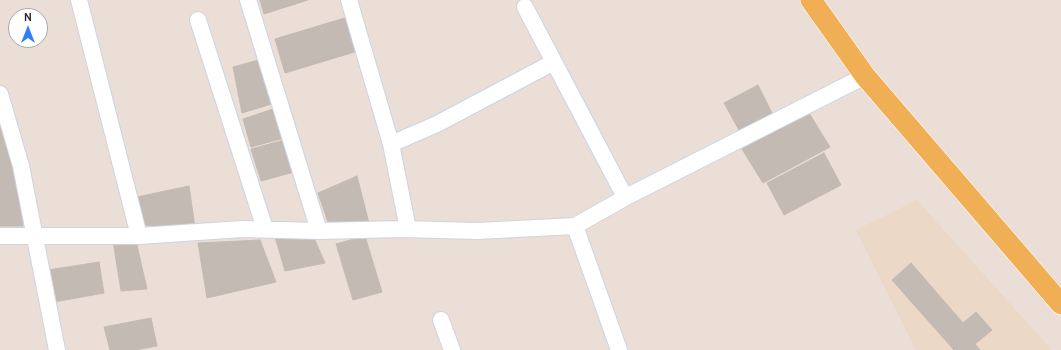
<!DOCTYPE html>
<style>
body{margin:0}
#map{position:relative;width:1061px;height:350px;overflow:hidden;background:#eaded7;font-family:Cabin,sans-serif}
canvas{display:block}
.north{position:absolute;left:8px;top:8px;width:40px;height:40px;box-sizing:border-box;background:#fff;border:1px solid #a9a9a9;border-radius:50%;rotate:0deg;font-size:11px;font-weight:700;line-height:16px;text-align:center;color:#272727}
.north::after{content:'';display:block;margin:auto;width:14px;height:18px;background:#337efb;clip-path:polygon(50% 0,100% 100%,50% 72%,0 100%)}
</style>
<div id="map">
<canvas width="1061" height="350"></canvas>
<div class="north">N</div>
</div>
<script>
const ctx = document.querySelector('canvas').getContext('2d');
ctx.lineJoin = 'round';
function fill(path, color) { ctx.fillStyle = color; ctx.fill(path, 'evenodd'); }
const poly = rows => new Path2D(rows.map(r => 'M' + r).join(''));
function stroke(path, color, width, dash) { ctx.strokeStyle = color; ctx.lineWidth = width; ctx.lineCap = dash ? 'butt' : 'round'; ctx.setLineDash(dash || []); ctx.stroke(path); }
const education = poly([
 [917,200,1052,350,916,350,856,230]
]);
const building = poly([
 [260,0,308,0,264,14,260,0],
 [348,17,358,51,285,73,275,39,348,17],
 [262,59,275,103,242,113,233,67,262,59],
 [758,85,773,115,740,132,724,103,758,85],
 [276,108,284,138,251,147,243,119,276,108],
 [809,113,830,147,763,183,742,149,809,113],
 [0,127,13,163,0,168,0,127],
 [284,140,294,172,261,181,251,149,284,140],
 [824,153,841,185,784,215,767,183,824,153],
 [13,163,19,182,23,226,0,226,0,168,13,163],
 [357,176,369,223,328,222,318,193,357,176],
 [189,186,195,227,142,225,137,197,189,186],
 [365,236,382,292,353,300,336,244,365,236],
 [275,237,314,238,325,263,285,271,275,237],
 [260,240,276,282,207,298,198,243,260,240],
 [113,241,136,241,147,289,121,291,113,241],
 [99,262,104,293,54,302,48,270,99,262],
 [911,263,963,323,976,312,992,330,975,344,980,350,954,350,892,280,911,263],
 [151,318,157,346,135,350,110,350,104,327,151,318]
]);
const minor = poly([
 [79,0,139,236],
 [248,0,319,231],
 [349,0,391,144,437,124,554,62],
 [525,7,625,197],
 [198,20,265,229],
 [0,94,21,166,57,350],
 [391,144,408,229],
 [575,226,619,350],
 [0,236,139,236,242,229,319,231,401,229,477,231,575,226,628,196,865,76],
 [441,320,452,350]
]);
const major = poly([
 [811,0,865,76,1061,304]
]);
fill(education, '#ecd8c6');
fill(building, '#c2bab3');
stroke(building, '#c5bab1', 1);
stroke(minor, '#cdd4e0', 18);
stroke(major, '#fff', 22);
stroke(minor, '#fff', 16);
stroke(major, '#f1af55', 21);
</script>
